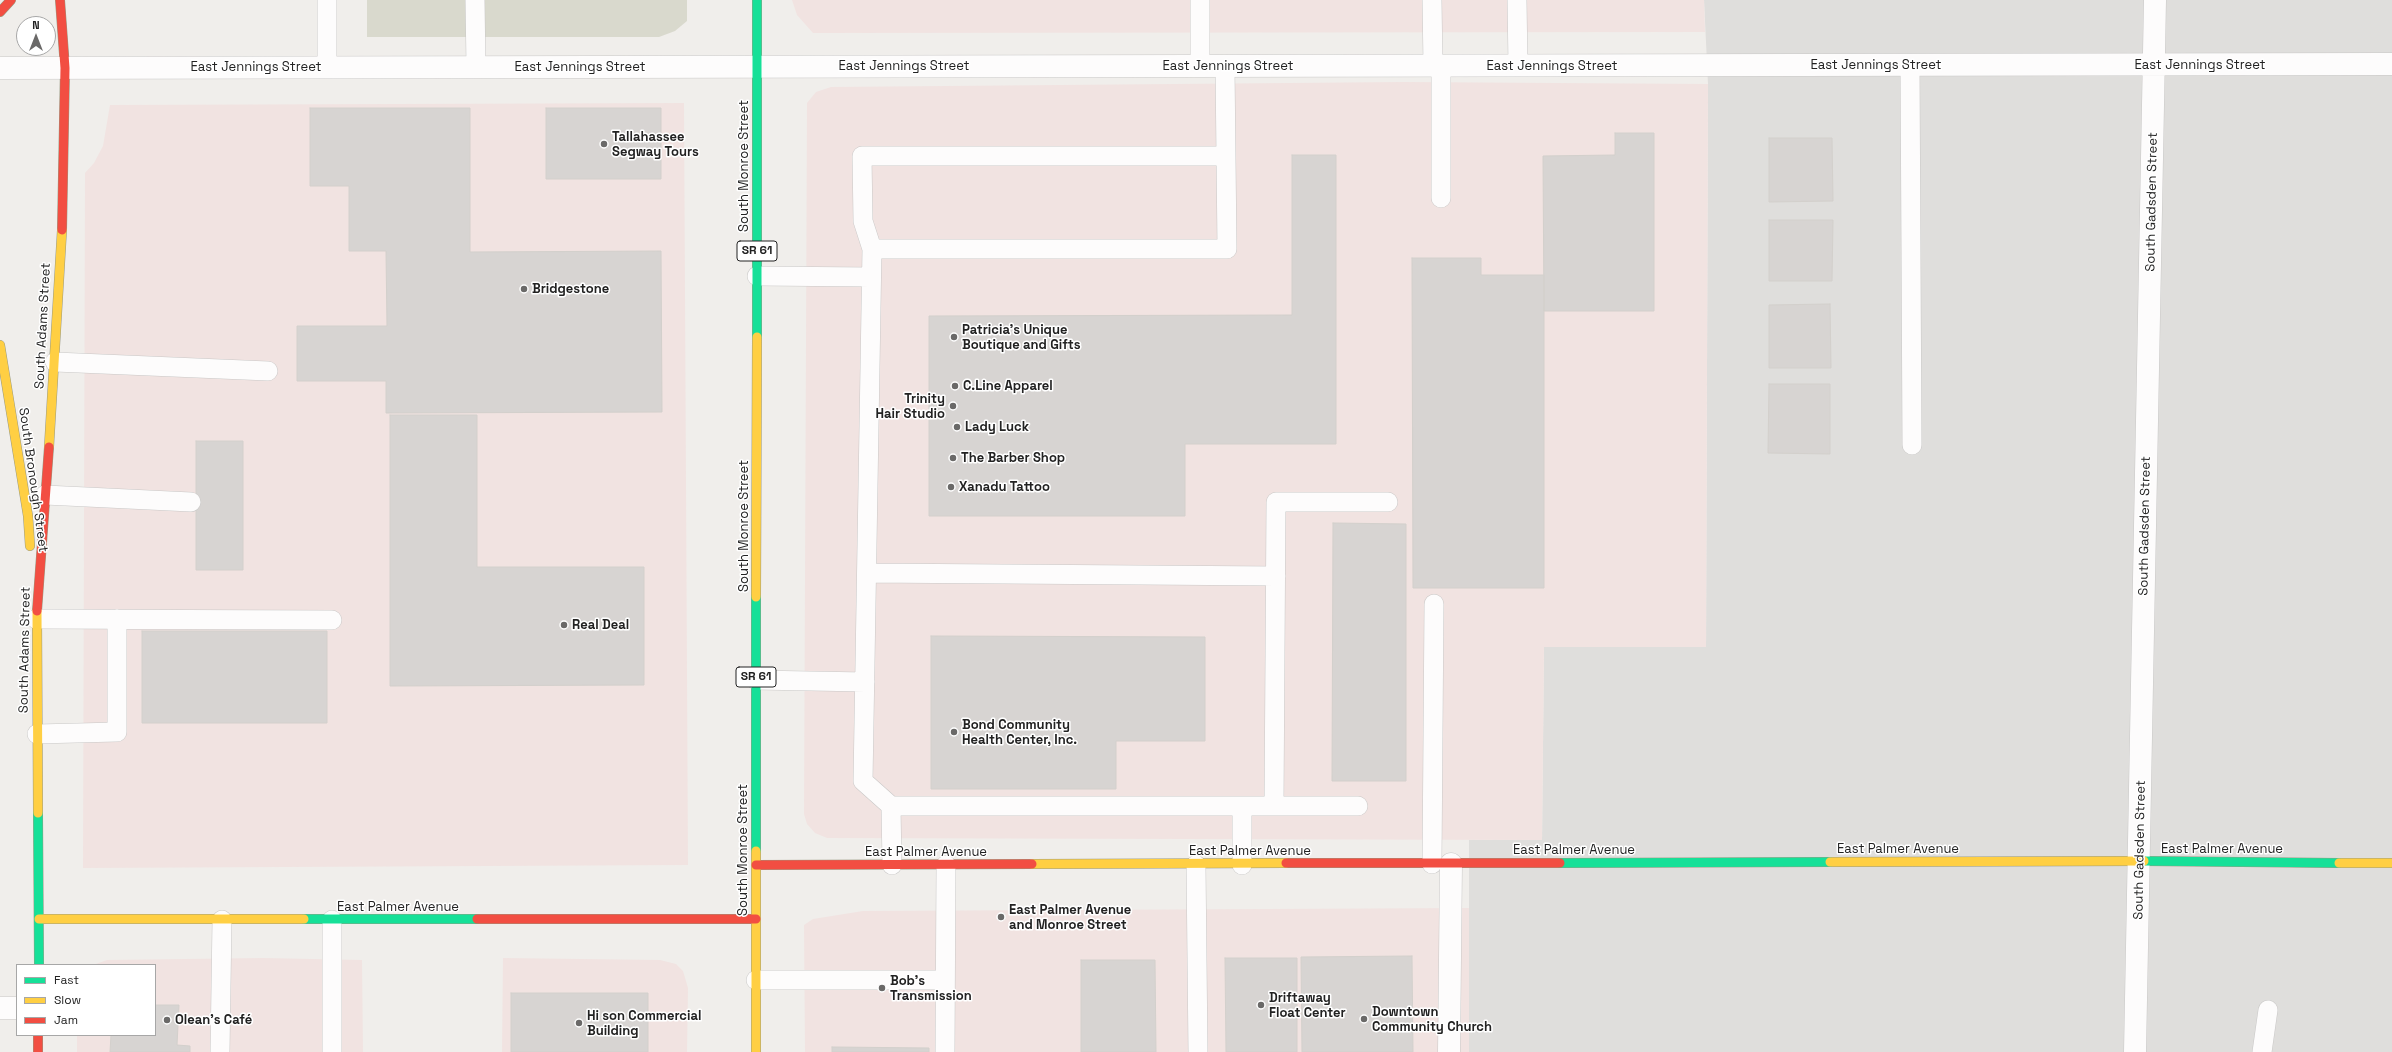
<!DOCTYPE html>
<meta charset="utf-8">
<style>
body{margin:0}
#map{position:relative;width:2392px;height:1052px;overflow:hidden;background:#f0eeeb;font-family:"Space Grotesk",sans-serif}
canvas{display:block}
.legend{position:absolute;left:16px;top:964px;width:140px;height:72px;box-sizing:border-box;background:#fff;border:1px solid #a7a7a7;margin:0;padding:5px 7px;list-style:none;font-size:12px;color:#222}
.legend li{display:flex;align-items:center;gap:8px;height:20px}
.legend b{width:20px;border:1px solid #a7a7a7}
.north{position:absolute;left:16px;top:16px;width:40px;height:40px;box-sizing:border-box;background:#fff;border:1px solid #a7a7a7;border-radius:50%;rotate:0deg;font-size:11px;font-weight:700;line-height:16px;text-align:center;color:#222}
.north::after{content:'';display:block;margin:auto;width:14px;height:18px;background:#6a6968;clip-path:polygon(50% 0,100% 100%,50% 72%,0 100%)}
</style>
<div id="map">
<canvas width="2392" height="1052"></canvas>
<ul class="legend">
<li><b style="height:5px;background:#16e098"></b>Fast</li>
<li><b style="height:5px;background:#ffcf43"></b>Slow</li>
<li><b style="height:5px;background:#f24e42"></b>Jam</li>
</ul>
<div class="north">N</div>
</div>
<script>
const ctx = document.querySelector('canvas').getContext('2d');
ctx.lineJoin = 'round';
function fill(path, color) { ctx.fillStyle = color; ctx.fill(path, 'evenodd'); }
const poly = rows => new Path2D(rows.map(r => 'M' + r).join(''));
function stroke(path, color, width, dash) { ctx.strokeStyle = color; ctx.lineWidth = width; ctx.lineCap = dash ? 'butt' : 'round'; ctx.setLineDash(dash || []); ctx.stroke(path); }
function label(font, color, halo, rows, align = 'center') {
  ctx.font = font + ' "Space Grotesk",sans-serif'; ctx.lineWidth = 3; ctx.setLineDash([]); ctx.textBaseline = 'middle'; ctx.strokeStyle = halo; ctx.fillStyle = color; for (const [text, x, y, turn = 0] of rows) {
    ctx.save(); ctx.translate(x, y); ctx.rotate((+turn || 0) * Math.PI / 180); ctx.textAlign = isNaN(turn) ? turn : align; if (halo) ctx.strokeText(text, 0, 0); ctx.fillText(text, 0, 0); ctx.restore();
  }
}
const residential = poly([
 [1704,0,2392,0,2392,1052,1469,1052,1469,840,1542,840,1544,647,1706,647,1708,84]
]);
const commercial = poly([
 [792,0,1704,0,1705,32,813,33,797,15],
 [1404,82,1708,84,1706,647,1544,647,1542,840,827,838,815,833,807,824,804,814,807,103,816,92,831,87],
 [684,103,688,865,83,868,85,173,94,163,103,146,110,105],
 [1469,908,1469,1052,805,1052,804,925,813,919,863,911],
 [263,958,362,960,363,1052,77,1052,77,1035,155,1035,155,965,93,965,107,960],
 [503,958,660,960,676,964,683,971,688,988,687,1052,502,1052]
]);
const construction = poly([
 [367,0,687,0,687,21,675,31,659,37,367,37]
]);
const building = poly([
 [310,108,470,108,470,252,661,251,662,412,386,413,386,381,297,381,297,326,387,326,386,251,349,251,349,186,310,186,310,108],
 [546,108,661,108,661,179,546,179,546,108],
 [1615,133,1654,133,1654,311,1544,311,1543,156,1615,155,1615,133],
 [1769,138,1832,138,1833,201,1769,202,1769,138],
 [1292,155,1336,155,1336,444,1185,444,1185,516,929,516,929,316,1292,315,1292,155],
 [1769,220,1833,220,1832,281,1769,281,1769,220],
 [1412,258,1481,258,1481,275,1544,275,1544,588,1413,588,1412,258],
 [1830,304,1831,368,1769,368,1769,305,1830,304],
 [1769,384,1830,384,1830,454,1768,453,1769,384],
 [390,415,477,415,477,567,644,567,644,685,390,686,390,415],
 [196,441,243,441,243,570,196,570,196,441],
 [1333,523,1406,524,1406,781,1332,781,1333,523],
 [142,631,327,631,327,723,142,723,142,631],
 [931,636,1205,637,1205,741,1116,741,1116,789,931,789,931,636],
 [1412,956,1413,1052,1302,1052,1301,957,1412,956],
 [1225,958,1297,958,1297,1052,1226,1052,1225,958],
 [1081,960,1155,960,1156,1052,1081,1052,1081,960],
 [511,993,648,993,648,1052,511,1052,511,993],
 [155,1005,179,1005,177,1045,190,1046,190,1052,110,1052,111,1035,155,1035,155,1005],
 [832,1047,929,1048,929,1052,832,1052,832,1047]
]);
const lane = poly([
 [327,0,327,67],
 [475,0,476,67],
 [1432,0,1433,66],
 [1517,0,1518,66],
 [1910,65,1912,445],
 [1200,66,1200,0],
 [1441,66,1441,198],
 [1226,156,862,156,863,221,872,249,863,781,891,806,1358,806],
 [872,249,1227,249,1225,66],
 [757,276,871,277],
 [55,362,268,371],
 [45,495,191,502],
 [867,573,1276,576],
 [36,619,332,620],
 [756,680,865,682],
 [37,734,117,732,117,619],
 [891,806,892,865],
 [1242,806,1242,865],
 [1274,806,1276,502,1388,502],
 [1432,864,1434,604],
 [1196,865,1198,1052],
 [332,920,332,1052],
 [756,980,945,980],
 [220,1052,222,920],
 [945,1052,946,865],
 [2262,1052,2268,1010]
]);
const street = poly([
 [0,68,2392,64],
 [0,1008,17,1008],
 [1449,1052,1451,864],
 [2135,1052,2155,0]
]);
const fast = poly([
 [757,337,757,0],
 [38,813,39,965],
 [756,851,756,597],
 [2144,861,2339,863],
 [1560,863,1830,862],
 [304,919,477,919]
]);
const slow = poly([
 [0,345,28,516,30,546],
 [49,447,62,230],
 [756,597,757,337],
 [37,611,38,813],
 [1830,862,2144,861],
 [2339,863,2392,863],
 [1032,864,1286,863],
 [39,919,304,919],
 [756,1052,756,851]
]);
const jam = poly([
 [60,0,65,68,62,230],
 [0,12,11,0],
 [37,611,49,447],
 [1286,863,1560,863],
 [756,865,1032,864],
 [477,919,756,919],
 [38,1035,38,1052]
]);
const markers = [
 [604,144,4,"#6a6968"],
 [524,289,4,"#6a6968"],
 [954,337,4,"#6a6968"],
 [955,386,4,"#6a6968"],
 [953,406,4,"#6a6968"],
 [957,427,4,"#6a6968"],
 [953,458,4,"#6a6968"],
 [951,487,4,"#6a6968"],
 [564,625,4,"#6a6968"],
 [954,732,4,"#6a6968"],
 [1001,917,4,"#6a6968"],
 [882,988,4,"#6a6968"],
 [1261,1005,4,"#6a6968"],
 [1364,1019,4,"#6a6968"],
 [167,1020,4,"#6a6968"],
 [579,1023,4,"#6a6968"]
];
const shields = [
 [757,251,40],
 [756,677,40]
];
const shieldNames = [
 ["SR 61",757,251],
 ["SR 61",756,677]
];
const streetNames = [
 ["East Jennings Street",1876,65],
 ["East Jennings Street",2200,65],
 ["East Jennings Street",904,66],
 ["East Jennings Street",1228,66],
 ["East Jennings Street",1552,66],
 ["East Jennings Street",256,67],
 ["East Jennings Street",580,67],
 ["South Monroe Street",744,166,-90],
 ["South Gadsden Street",2152,202,-89],
 ["South Adams Street",43,326,-87],
 ["South Bronough Street",33,480,82],
 ["South Monroe Street",744,526,-90],
 ["South Gadsden Street",2145,526,-89],
 ["South Adams Street",25,650,-89],
 ["East Palmer Avenue",1898,849],
 ["East Palmer Avenue",2222,849],
 ["South Monroe Street",743,850,-90],
 ["East Palmer Avenue",1574,850],
 ["South Gadsden Street",2140,850,-89],
 ["East Palmer Avenue",1250,851],
 ["East Palmer Avenue",926,852],
 ["East Palmer Avenue",398,907]
];
const poiNames = [
 ["Tallahassee",612,137],
 ["Segway Tours",612,152],
 ["Bridgestone",532,289],
 ["Patricia's Unique",962,330],
 ["Boutique and Gifts",962,345],
 ["C.Line Apparel",963,386],
 ["Trinity",945,399,"right"],
 ["Hair Studio",945,414,"right"],
 ["Lady Luck",965,427],
 ["The Barber Shop",961,458],
 ["Xanadu Tattoo",959,487],
 ["Real Deal",572,625],
 ["Bond Community",962,725],
 ["Health Center, Inc.",962,740],
 ["East Palmer Avenue",1009,910],
 ["and Monroe Street",1009,925],
 ["Bob's",890,981],
 ["Transmission",890,996],
 ["Driftaway",1269,998],
 ["Float Center",1269,1013],
 ["Downtown",1372,1012],
 ["Community Church",1372,1027],
 ["Hi son Commercial",587,1016],
 ["Building",587,1031],
 ["Olean's Café",175,1020]
];
fill(residential, '#dfdedc');
fill(commercial, '#f1e3e1');
fill(construction, '#d9d9cd');
fill(building, '#d7d4d2');
stroke(building, '#d3d0cc', 1);
stroke(lane, '#c9c8c7', 20);
stroke(street, '#c9c8c7', 23);
stroke(fast, '#999a82', 10);
stroke(slow, '#999a82', 10);
stroke(jam, '#999a82', 10);
stroke(lane, '#fdfcfc', 19);
stroke(street, '#fdfcfc', 22);
stroke(fast, '#16e098', 9);
stroke(slow, '#ffcf43', 9);
stroke(jam, '#f24e42', 9);
for (const [x, y, r, color] of markers) { const dot = new Path2D(); dot.arc(x, y, r, 0, 2 * Math.PI); ctx.fillStyle = color; ctx.fill(dot); stroke(dot, '#fff', 1.5); }
for (const [x, y, w] of shields) { const box = new Path2D(); box.roundRect(x - w / 2, y - 10, w, 20, 3); ctx.fillStyle = '#fff'; ctx.fill(box); stroke(box, '#222', 1); }
label('bold 12px', '#222', null, shieldNames);
label('13px', '#222', '#fff', streetNames);
label('bold 13px', '#222', '#fff', poiNames, 'left');
</script>
